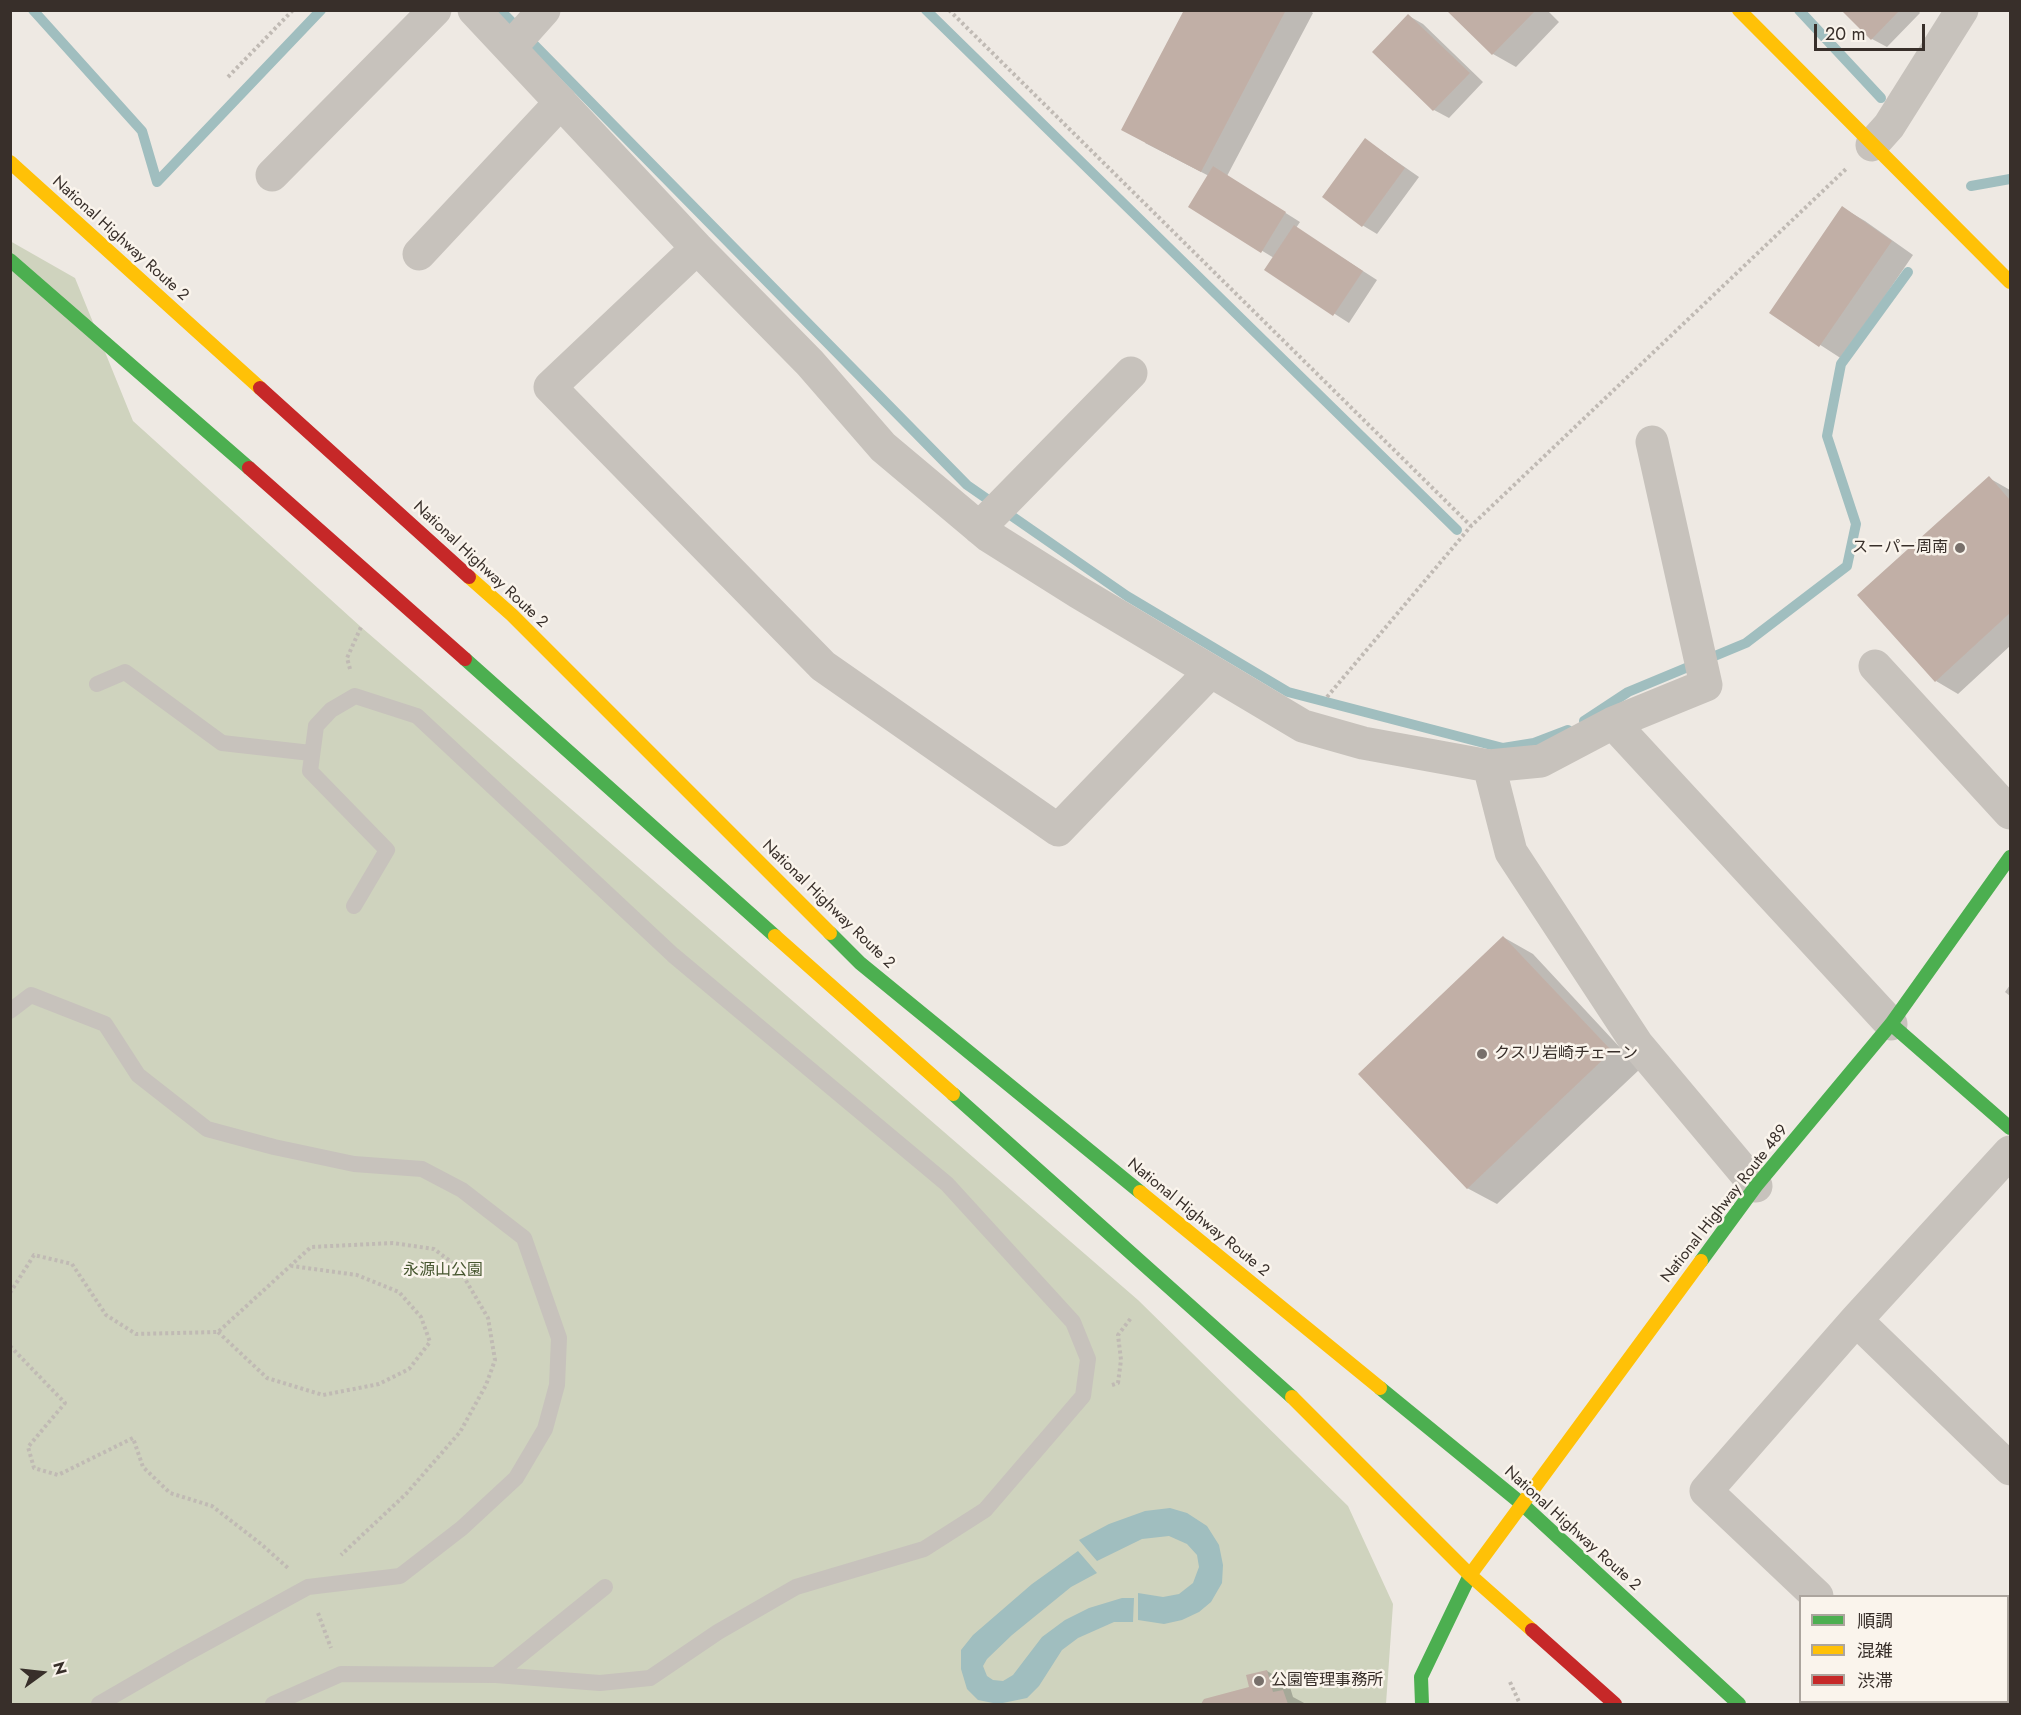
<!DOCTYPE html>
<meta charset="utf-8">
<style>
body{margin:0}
#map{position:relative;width:2021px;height:1715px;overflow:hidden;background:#eee9e3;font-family:Jost,"Noto Sans JP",sans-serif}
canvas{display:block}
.frame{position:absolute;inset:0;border:12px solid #382f2a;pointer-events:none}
.legend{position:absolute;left:1799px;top:1595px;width:210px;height:108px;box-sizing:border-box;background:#faf4ec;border:2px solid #aca59e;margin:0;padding:8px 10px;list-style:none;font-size:18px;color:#382f2a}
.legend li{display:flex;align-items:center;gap:12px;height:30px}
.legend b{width:30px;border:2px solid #aca59e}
.north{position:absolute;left:12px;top:1643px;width:60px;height:60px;-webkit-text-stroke:4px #faf4ec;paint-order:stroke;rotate:75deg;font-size:16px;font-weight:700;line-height:24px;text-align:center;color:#382f2a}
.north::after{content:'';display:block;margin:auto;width:21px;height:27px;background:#382f2a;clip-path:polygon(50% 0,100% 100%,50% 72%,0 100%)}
.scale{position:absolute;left:1814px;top:24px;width:111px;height:27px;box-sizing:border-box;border:3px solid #382f2a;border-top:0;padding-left:8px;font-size:18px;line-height:21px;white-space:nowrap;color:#382f2a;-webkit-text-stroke:4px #faf4ec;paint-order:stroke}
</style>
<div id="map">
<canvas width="2021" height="1715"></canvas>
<div class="frame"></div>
<ul class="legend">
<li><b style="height:8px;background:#4caf50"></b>順調</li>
<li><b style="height:8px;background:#ffc107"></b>混雑</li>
<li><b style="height:8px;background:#c62828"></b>渋滞</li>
</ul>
<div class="north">N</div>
<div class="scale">20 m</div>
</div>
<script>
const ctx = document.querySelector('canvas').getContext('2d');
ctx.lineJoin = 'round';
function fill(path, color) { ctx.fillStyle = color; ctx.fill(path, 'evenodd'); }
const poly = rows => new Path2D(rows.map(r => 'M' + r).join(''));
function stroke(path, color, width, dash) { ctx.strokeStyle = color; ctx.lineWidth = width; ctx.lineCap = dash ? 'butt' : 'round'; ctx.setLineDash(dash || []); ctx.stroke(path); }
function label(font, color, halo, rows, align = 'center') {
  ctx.font = font + ' Jost,"Noto Sans JP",sans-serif'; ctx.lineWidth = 5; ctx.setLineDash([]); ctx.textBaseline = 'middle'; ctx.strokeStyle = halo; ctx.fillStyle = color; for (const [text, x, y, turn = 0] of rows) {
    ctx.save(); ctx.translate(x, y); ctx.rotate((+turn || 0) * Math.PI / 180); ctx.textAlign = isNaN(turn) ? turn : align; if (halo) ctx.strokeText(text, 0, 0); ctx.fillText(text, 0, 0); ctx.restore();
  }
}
const green = poly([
 [10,241,75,278,133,421,361,627,1138,1300,1348,1506,1393,1604,1386,1704,11,1704]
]);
const water = poly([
 [1170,1508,1187,1513,1207,1526,1219,1545,1223,1565,1222,1583,1211,1602,1199,1612,1182,1620,1164,1624,1138,1620,1138,1593,1163,1597,1179,1594,1193,1583,1199,1567,1197,1555,1187,1544,1169,1536,1142,1539,1097,1561,1079,1540,1109,1524,1145,1511],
 [1078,1551,1097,1573,1071,1587,1012,1635,987,1659,983,1666,987,1676,993,1680,1003,1681,1013,1675,1042,1637,1065,1620,1089,1608,1122,1598,1134,1598,1133,1622,1114,1622,1078,1638,1062,1650,1039,1686,1027,1698,998,1704,978,1700,967,1689,961,1669,961,1650,973,1635,1032,1584]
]);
const shadow = poly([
 [1186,10,1309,10,1313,13,1227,176,1300,222,1296,228,1377,280,1349,323,1266,270,1274,258,1190,207,1209,176,1145,143],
 [1448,10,1547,10,1559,22,1516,67,1493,54],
 [1843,10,1918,10,1920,13,1887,47,1872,39],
 [1409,16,1423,24,1483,82,1449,118,1434,110],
 [1366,140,1419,177,1377,234,1362,225],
 [1843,208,1865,221,1913,255,1842,359,1771,313],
 [1989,478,2010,490,2010,646,1958,694,1936,681],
 [1503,937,1533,954,1640,1069,1497,1204,1467,1188],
 [2010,985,2010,996,2005,992],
 [1267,1671,1289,1684,1293,1697,1306,1704,1203,1704,1205,1701,1251,1688]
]);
const stream = poly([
 [33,10,142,131,157,182,321,10],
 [500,10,967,485,1127,596,1288,692,1503,748,1534,743,1568,730],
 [926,10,1457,530],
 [1799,10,1881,98],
 [1971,186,2010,179],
 [1584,721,1628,692,1746,643,1847,566,1856,524,1827,436,1841,364,1908,272]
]);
const building = poly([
 [1184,10,1286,10,1201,172,1121,130],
 [1446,10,1536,10,1492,55],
 [1841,10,1900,10,1871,40],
 [1408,14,1470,73,1433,111,1372,52],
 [1365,138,1405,168,1362,227,1322,197],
 [1213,166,1286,212,1261,253,1188,207],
 [1842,206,1892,241,1819,347,1769,313],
 [1294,225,1363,271,1333,316,1264,270],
 [1989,476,2010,500,2010,613,1935,682,1857,595],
 [1503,936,1612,1051,1467,1189,1358,1074],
 [1267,1670,1273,1692,1283,1690,1288,1704,1201,1704,1204,1699,1249,1687,1246,1675]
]);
const path = poly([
 [949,10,1471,526],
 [228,77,293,10],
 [350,669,347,658,361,627],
 [1327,697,1471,526,1847,168],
 [10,1293,34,1255,72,1264,106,1315,136,1334,218,1332,311,1247,393,1243,434,1249,458,1267,488,1318,495,1360,486,1385,460,1432,406,1494,341,1555],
 [218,1332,267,1378,323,1395,379,1384,409,1369,430,1342,421,1317,399,1292,357,1275,292,1266],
 [10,1346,65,1403,28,1447,34,1468,58,1475,133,1438,143,1467,170,1493,212,1506,261,1544,288,1568],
 [1112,1385,1118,1383,1121,1360,1118,1335,1131,1318],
 [318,1613,331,1648],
 [1510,1682,1520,1704]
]);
const lane = poly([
 [97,684,125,672,222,743,311,753],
 [10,1011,31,995,105,1024,138,1075,207,1129,274,1147,354,1164,422,1169,462,1190,524,1238,559,1338,557,1385,545,1429,516,1478,462,1528,400,1576,308,1587,182,1656,99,1704],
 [496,1675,605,1587],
 [273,1704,341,1674,496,1675,600,1683,650,1678,718,1632,796,1587,924,1549,985,1510,1083,1396,1088,1359,1073,1322,947,1184,673,955,417,716,355,696,331,710,316,726,310,771,387,850,354,906]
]);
const street = poly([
 [474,10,697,248,810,363,883,447,989,536,1078,592,1303,726,1363,743,1489,766,1541,761,1613,723,1706,685,1652,442],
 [510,48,544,10],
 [1872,145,1889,126,1962,10],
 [272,175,435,10],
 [697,248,550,387,823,666,1058,830,1211,671],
 [419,254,561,102],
 [979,528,1131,373],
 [1875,666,2010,813],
 [1613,723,1891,1024],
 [1489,766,1511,852,1637,1044,1756,1186],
 [1856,1320,2010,1469],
 [1817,1596,1706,1491,1856,1320,2010,1152],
 [1928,1702,1932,1704]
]);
const fast = poly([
 [10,260,249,468],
 [465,659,775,936],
 [830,933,860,963,1140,1192],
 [1891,1024,2010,1128],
 [953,1094,1292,1397],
 [1701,1261,1756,1186,1891,1024,2010,857],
 [1380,1388,1522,1504,1739,1704],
 [1422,1704,1421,1677,1470,1575]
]);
const slow = poly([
 [1739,10,2010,282],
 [10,162,260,388],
 [469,577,512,615,830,933],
 [775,936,953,1094],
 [1140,1192,1380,1388],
 [1292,1397,1470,1575,1532,1630],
 [1470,1575,1701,1261]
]);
const jam = poly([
 [260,388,469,577],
 [249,468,465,659],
 [1532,1630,1615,1704]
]);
const markers = [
 [1960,548,6,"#78706b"],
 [1482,1054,6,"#78706b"],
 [1259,1681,6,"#78706b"]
];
const streetNames = [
 ["National Highway Route 2",120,239,42],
 ["National Highway Route 2",480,565,43],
 ["National Highway Route 2",828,905,44],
 ["National Highway Route 489",1725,1204,-52],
 ["National Highway Route 2",1198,1218,39],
 ["National Highway Route 2",1572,1529,42]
];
const poiNames = [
 ["スーパー周南",1948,548,"right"],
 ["クスリ岩崎チェーン",1494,1054],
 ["公園管理事務所",1271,1681]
];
const parkNames = [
 ["永源山公園",443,1271]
];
fill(green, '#cfd3be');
fill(water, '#a0bebf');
fill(shadow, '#0003');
stroke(stream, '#a0bebf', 10);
fill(building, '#c1afa6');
stroke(path, '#c0bab4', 4, [3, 3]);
stroke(lane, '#c7c2bc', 16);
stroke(street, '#c7c2bc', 33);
stroke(fast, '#4caf50', 14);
stroke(slow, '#ffc107', 14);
stroke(jam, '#c62828', 14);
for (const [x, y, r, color] of markers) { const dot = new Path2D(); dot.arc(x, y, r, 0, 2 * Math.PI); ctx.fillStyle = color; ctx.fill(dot); stroke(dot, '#faf4ec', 2); }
label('16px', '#382f2a', '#faf4ec', streetNames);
label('16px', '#382f2a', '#faf4ec', poiNames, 'left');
label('16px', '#46562f', '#faf4ec', parkNames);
</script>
